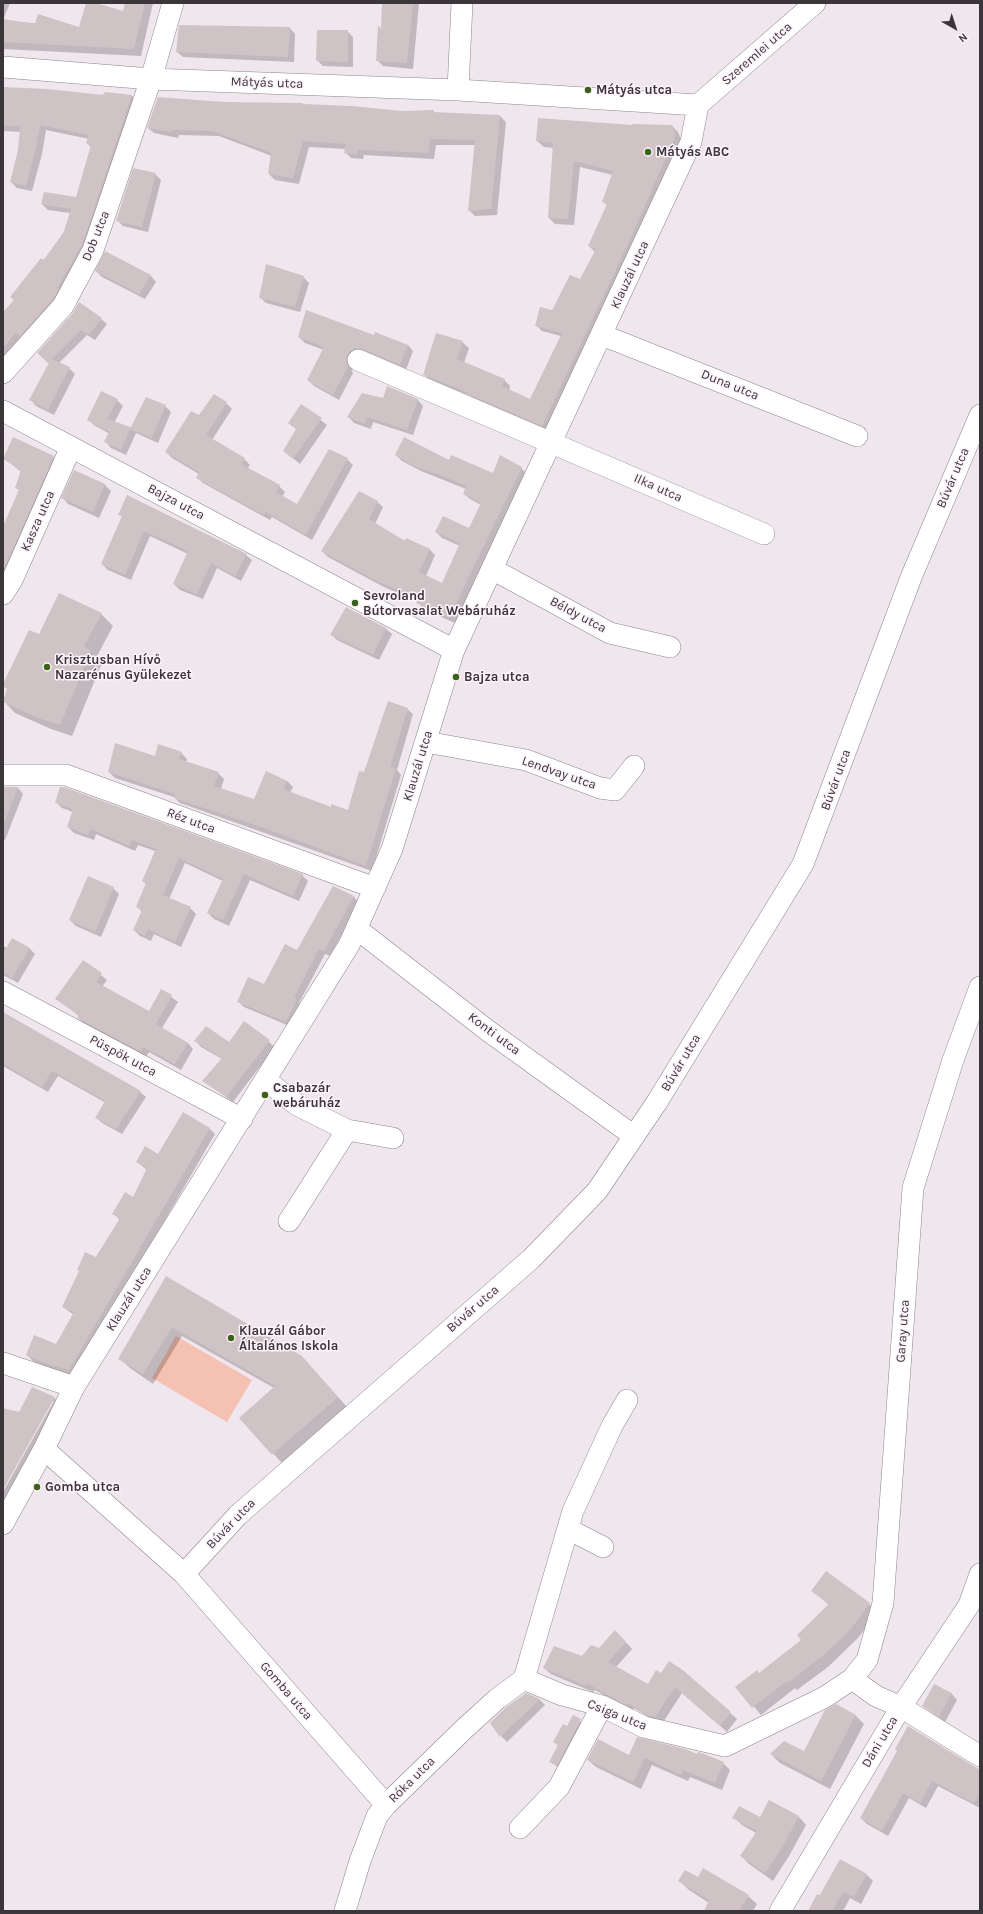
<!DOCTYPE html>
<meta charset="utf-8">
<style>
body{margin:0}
#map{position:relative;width:983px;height:1914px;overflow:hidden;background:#f0e6ed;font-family:Karla,sans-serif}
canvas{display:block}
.frame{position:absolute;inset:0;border:4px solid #3a3639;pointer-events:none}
.north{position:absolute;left:935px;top:8px;width:40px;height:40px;-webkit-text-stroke:3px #fdf3fb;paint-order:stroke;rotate:141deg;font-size:11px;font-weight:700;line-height:16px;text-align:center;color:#3a3639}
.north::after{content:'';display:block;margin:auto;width:14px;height:18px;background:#3a3639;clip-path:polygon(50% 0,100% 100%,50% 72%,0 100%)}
</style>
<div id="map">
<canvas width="983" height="1914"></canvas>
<div class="frame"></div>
<div class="north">N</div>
</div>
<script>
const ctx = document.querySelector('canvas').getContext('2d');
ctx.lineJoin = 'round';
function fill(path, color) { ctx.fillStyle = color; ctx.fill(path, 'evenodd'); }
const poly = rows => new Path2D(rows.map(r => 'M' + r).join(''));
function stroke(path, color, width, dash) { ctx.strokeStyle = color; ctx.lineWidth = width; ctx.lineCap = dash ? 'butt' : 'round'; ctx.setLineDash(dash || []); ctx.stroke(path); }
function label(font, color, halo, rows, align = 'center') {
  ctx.font = font + ' Karla,sans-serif'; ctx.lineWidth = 3; ctx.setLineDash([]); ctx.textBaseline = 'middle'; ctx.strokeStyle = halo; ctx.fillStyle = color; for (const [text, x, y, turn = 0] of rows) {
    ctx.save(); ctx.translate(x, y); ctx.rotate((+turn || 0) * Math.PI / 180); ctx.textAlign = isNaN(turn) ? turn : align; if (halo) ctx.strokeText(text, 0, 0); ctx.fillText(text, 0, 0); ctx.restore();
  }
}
const green = poly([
 [176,1336,252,1380,227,1422,152,1378]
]);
const shadow = poly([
 [3,3,10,3,3,20,80,28,87,3,124,12,126,3,153,3,141,56,3,49],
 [383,3,419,3,413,69,383,66,377,60,382,30],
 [290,28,295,34,294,62,183,57,177,52],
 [347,31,353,37,353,67,323,66,317,60],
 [3,88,104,96,105,93,132,96,138,101,87,251,63,294,3,361,3,313,15,300,64,232,70,213,48,210,42,204,77,198,91,147,87,143,89,139,46,130,42,154,32,191,17,188,11,182,19,150,21,132,3,131],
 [224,103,303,104,305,105,402,112,433,111,436,113,500,116,506,122,497,215,475,216,469,210,475,145,436,145,434,159,364,155,363,159,351,158,345,152,346,149,309,147,299,184,275,180,269,174,272,156,219,136,179,135,178,138,154,133,148,128],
 [633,126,672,126,678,132,682,142,548,431,473,399,471,396,430,381,424,374,462,342,469,348,464,363,504,380,510,386,509,391,530,400,561,336,542,331,536,325,553,312,581,281,595,252,589,246,608,206,603,202,613,175,580,167,574,225,555,224,549,218,554,148,544,147,537,141],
 [155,174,161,180,148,232,123,226,117,220],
 [106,252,151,276,156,282,145,299,102,277,96,271],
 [303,277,309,283,300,312,266,303,260,297],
 [101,319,107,324,95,340,87,335,59,363,69,368,75,374,54,415,36,406,31,400,50,364,39,353],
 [299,337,375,337,408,345,413,351,406,370,351,368,353,373,339,400,314,386,308,380,324,350,305,343],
 [117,400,123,406,114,423,130,428,165,406,171,412,158,443,136,433,126,455,111,448,106,442,110,434,94,425,88,420],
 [384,400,418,400,423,406,413,435,373,422,371,429,354,423,349,417],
 [226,403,232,409,212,440,244,459,250,465,247,469,279,486,285,492,282,497,298,505,347,459,353,465,312,540,272,517,270,520,203,483,197,477,199,474,172,458,166,452,199,416],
 [301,405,327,425,300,464,284,451,297,430,290,423],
 [396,455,450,461,493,475,521,468,527,474,455,623,423,609,418,602,382,586,328,557,322,551,377,502,383,507,375,524,406,542,429,549,435,555,426,576,443,584,460,546,442,538,436,532,470,529,481,505,470,499,464,494,466,489,421,471,402,461],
 [53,457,59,463,3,587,3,529,25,475,4,458],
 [74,471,105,485,111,491,99,518,68,504,63,498],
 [120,514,246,555,252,560,241,581,217,568,203,599,180,590,174,584,188,554,150,536,131,580,108,570,102,564,122,517],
 [346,608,386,629,392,634,379,660,337,640,332,635],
 [101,614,113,626,96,658,102,663,72,736,51,729,15,713,3,700,40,636],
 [407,709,413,714,397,770,401,775,372,871,180,803,174,797,115,778,109,772,155,757,181,753,187,759,186,762,218,773,224,779,221,789,254,800,267,772,287,781,293,787,290,793,331,808,349,811,365,773],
 [3,788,18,788,23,794,5,840,3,839],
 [56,802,302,875,308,881,299,901,250,880,229,926,214,919,208,913,223,881,185,863,169,899,190,908,196,914,181,947,154,934,151,941,140,936,134,930,142,912,137,906,146,884,143,881,155,851,138,845,135,851,96,834,94,840,74,833,68,827,73,812,62,808],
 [334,887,354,897,359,903,330,956,325,954,299,1003,302,1006,292,1027,244,1007,238,1001,264,985,297,952],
 [113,888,119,894,101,937,76,926,70,920],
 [3,946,7,948,29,948,35,954,18,983,3,975],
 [83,961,107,980,102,987,149,1013,162,990,178,1002,162,1028,188,1043,193,1049,181,1070,149,1052,146,1057,84,1024,79,1018,79,1016,57,999],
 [3,1013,140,1092,146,1097,122,1134,102,1123,97,1118,106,1103,58,1076,48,1092,3,1066],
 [244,1022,275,1047,233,1102,204,1081,222,1059,201,1047,196,1041,229,1043],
 [209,1128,215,1134,75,1375,54,1370,33,1361,27,1355,56,1345,74,1315,63,1307,120,1220,113,1213,134,1198,147,1170,137,1162,158,1155],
 [167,1278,312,1368,347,1407,283,1464,240,1418,274,1388,182,1336,153,1384,130,1368,119,1358],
 [54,1398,65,1408,3,1518,3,1492,54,1401,51,1401,3,1487,3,1409,20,1413],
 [826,1572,869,1604,877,1612,858,1638,828,1667,797,1690,795,1688,761,1715,737,1687,760,1674,803,1640,829,1605,813,1591],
 [622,1638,632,1649,616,1667,648,1685,661,1674,683,1672,737,1719,727,1732,682,1693,662,1724,656,1722,634,1708,633,1711,595,1690,593,1692,551,1674,544,1668,582,1658],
 [935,1685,952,1694,957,1700,945,1722,923,1706],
 [526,1694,540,1700,545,1705,507,1742,501,1736],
 [855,1715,864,1724,830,1789,780,1763,771,1754,804,1753],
 [573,1716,586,1726,563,1771,551,1762,559,1746,554,1742,567,1727],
 [898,1751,980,1771,980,1808,938,1786,926,1808,909,1798,888,1836,867,1824,861,1818],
 [629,1756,697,1756,723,1763,730,1770,722,1790,690,1777,688,1781,652,1765,641,1789,596,1767,588,1760],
 [769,1801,799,1817,806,1825,789,1856,773,1881,749,1864,741,1856,756,1833,742,1825,734,1817,760,1818],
 [866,1874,873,1881,861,1904,850,1898,843,1911,808,1911,820,1897],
 [698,1879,748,1896,757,1904,753,1911,705,1911,709,1903,689,1890,680,1881]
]);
const building = poly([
 [86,3,96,3,123,11,125,3,145,3,134,49,3,42,3,19,35,24,38,14,79,27],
 [382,3,413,3,407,63,376,61,378,25,381,29],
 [179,25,290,27,288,57,176,52],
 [317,30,348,30,348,62,316,61],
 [3,87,47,89,103,95,105,92,132,95,82,245,57,288,59,289,53,299,20,336,16,333,3,348,3,312,14,300,10,297,41,258,44,260,64,232,71,209,41,204,44,192,76,197,91,145,86,143,89,135,40,125,36,148,26,186,10,182,18,150,20,126,3,126],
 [158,97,224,102,303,103,303,104,351,106,402,111,434,110,433,112,500,115,491,209,468,211,475,140,430,139,429,153,358,150,357,154,344,153,346,144,303,141,293,178,268,174,271,153,213,131,173,130,172,132,147,128],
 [538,118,632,125,632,124,672,125,676,135,628,244,542,426,466,393,467,392,423,375,436,333,463,341,457,359,505,379,502,386,530,399,562,333,535,326,540,307,552,310,570,275,580,279,596,249,588,246,607,204,602,202,613,171,574,161,568,219,548,218,553,143,536,141],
 [133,168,156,173,142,227,116,221],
 [105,251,151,275,139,294,95,271],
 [266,264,304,276,295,307,259,298],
 [79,302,102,318,89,335,81,330,48,363,37,353,72,314],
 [306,310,374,335,375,332,408,345,400,365,363,349,356,348,351,351,347,355,346,361,348,366,333,395,307,380,324,347,298,337],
 [51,359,70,367,48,410,29,400],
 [387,386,418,399,407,430,367,417,365,424,347,417,362,393,383,398],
 [101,391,118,399,107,419,131,427,121,450,104,442,109,432,87,420],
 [214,394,227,402,206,435,245,458,241,464,280,485,276,492,297,504,329,449,348,458,306,535,266,512,264,515,196,478,199,472,165,452,191,411,199,415],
 [146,397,166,405,152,438,130,429],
 [301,404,322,418,293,459,283,451,296,429,288,423],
 [13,437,54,456,3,571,3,526,19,490,15,488,21,470,3,459],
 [404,437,449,460,451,455,493,473,500,455,522,467,449,618,416,603,419,599,375,580,321,551,359,491,378,501,369,519,405,541,406,538,430,549,419,572,442,583,460,543,435,532,443,516,469,528,481,503,463,494,466,486,443,476,414,466,395,455],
 [74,470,105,484,93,512,61,498],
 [127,495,247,554,235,576,211,563,197,594,173,584,188,551,144,531,125,575,101,564,122,516,118,515],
 [59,593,102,613,84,646,91,651,60,725,38,718,3,702,7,689,3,686,3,684,29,630,39,634],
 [346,607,386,628,373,655,330,635],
 [388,701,408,708,390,767,396,768,366,866,264,828,174,798,175,794,108,772,115,743,155,756,158,744,182,752,179,759,219,772,214,786,254,799,266,771,287,781,283,789,331,807,331,804,348,810,359,771,364,772],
 [3,787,18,787,4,823,3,823],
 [60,787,64,787,303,874,293,896,244,874,223,920,207,913,223,879,179,858,163,895,191,907,175,942,148,929,145,936,133,930,142,910,136,907,146,883,142,881,156,849,132,840,129,846,91,829,88,835,67,827,73,809,55,803],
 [88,876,114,887,95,932,69,920],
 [333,886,354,896,324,951,319,949,294,998,297,999,286,1022,237,1002,248,977,264,984,285,944,297,950],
 [12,938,30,948,12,978,3,973,3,954],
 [83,960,102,973,96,982,149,1011,161,989,172,995,156,1024,188,1043,175,1064,143,1047,140,1051,77,1018,79,1015,55,999],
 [3,1012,141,1091,116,1129,95,1118,105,1101,52,1071,42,1087,3,1064],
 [244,1021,270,1040,226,1097,202,1081,222,1058,194,1041,206,1026,229,1042],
 [183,1112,210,1128,69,1370,47,1364,26,1355,34,1335,56,1344,74,1312,62,1307,79,1271,77,1270,85,1252,96,1257,120,1218,112,1214,125,1192,133,1197,147,1168,136,1162,145,1146,158,1154],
 [166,1276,302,1356,338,1397,272,1455,239,1418,275,1386,172,1327,143,1374,118,1359],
 [32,1387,55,1397,3,1490,3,1408,19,1412],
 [826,1571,870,1603,850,1630,820,1659,819,1658,788,1683,787,1681,752,1708,735,1687,757,1670,759,1673,801,1640,797,1635,829,1604,811,1591],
 [615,1630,626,1642,608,1662,648,1684,656,1670,661,1673,669,1661,684,1671,731,1712,720,1726,675,1687,655,1717,648,1716,628,1703,626,1705,588,1684,586,1686,543,1668,554,1646,582,1656,591,1645,599,1648],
 [934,1684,952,1693,939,1717,922,1706],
 [526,1693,540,1699,500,1737,490,1723,505,1708],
 [836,1704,856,1715,821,1781,770,1754,784,1741,804,1751,825,1710],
 [573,1715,581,1719,557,1766,549,1762,558,1745,553,1742,563,1724,567,1726],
 [908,1726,980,1770,980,1793,974,1803,932,1781,920,1803,903,1793,882,1831,860,1818,897,1751,895,1749],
 [637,1737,685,1749,697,1754,698,1752,702,1753,724,1762,715,1783,683,1770,681,1775,645,1758,633,1782,587,1760,598,1739,629,1755],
 [769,1800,799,1816,782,1848,765,1873,740,1856,757,1831,732,1818,739,1806,760,1817],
 [840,1859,867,1874,854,1897,843,1892,832,1911,808,1911,817,1894,820,1895],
 [703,1868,749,1895,739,1911,704,1911,709,1900,678,1881,685,1870,698,1877]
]);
const minor = poly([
 [3,67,151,79,458,90,698,105],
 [458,90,462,3],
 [698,105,815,3],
 [602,335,857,436],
 [358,360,764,534],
 [3,373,63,306,93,250,151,79,173,3],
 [3,411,454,650],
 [492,569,610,633,670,647],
 [3,594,12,580,71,447],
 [426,742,526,760,600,788,615,790,634,766],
 [3,775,66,775,375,888],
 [357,929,487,1030,634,1136],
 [3,992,242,1119],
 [266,1080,297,1105,347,1130,393,1138],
 [289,1221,347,1130],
 [3,1363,74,1387],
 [627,1400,612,1426,573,1511,524,1679,562,1695,602,1706,644,1727,725,1746,825,1697,852,1679,867,1660,883,1603,913,1188,953,1060,980,987],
 [44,1449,184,1574,386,1805],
 [3,1524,44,1449,74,1387,349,945,392,849,454,650,691,142,698,105],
 [568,1529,603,1547],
 [184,1574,238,1515,531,1259,597,1191,657,1102,803,864,912,575,980,415],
 [852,1679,876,1696,901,1707,980,1756],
 [520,1828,559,1787,602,1706],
 [345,1911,360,1861,377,1816,386,1805,464,1729,497,1699,524,1679],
 [780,1911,901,1707,969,1605,980,1574]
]);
const markers = [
 [588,90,4,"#3d621c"],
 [648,152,4,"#3d621c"],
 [355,603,4,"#3d621c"],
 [47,667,4,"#3d621c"],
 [456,677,4,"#3d621c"],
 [265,1095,4,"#3d621c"],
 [231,1338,4,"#3d621c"],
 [37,1487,4,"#3d621c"]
];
const streetNames = [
 ["Szeremlei utca",757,54,-41],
 ["Mátyás utca",267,83,2],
 ["Dob utca",96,236,-68],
 ["Klauzál utca",630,275,-65],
 ["Duna utca",730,385,22],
 ["Búvár utca",953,478,-67],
 ["Ilka utca",658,488,24],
 ["Bajza utca",176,502,28],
 ["Kasza utca",38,521,-66],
 ["Béldy utca",578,615,28],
 ["Klauzál utca",418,766,-73],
 ["Lendvay utca",559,773,19],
 ["Búvár utca",836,780,-70],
 ["Réz utca",191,821,20],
 ["Konti utca",494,1034,37],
 ["Püspök utca",123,1056,28],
 ["Búvár utca",681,1063,-59],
 ["Klauzál utca",129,1299,-58],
 ["Búvár utca",473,1309,-41],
 ["Garay utca",903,1331,-86],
 ["Búvár utca",231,1524,-46],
 ["Gomba utca",286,1691,49],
 ["Csiga utca",617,1715,22],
 ["Dáni utca",880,1742,-59],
 ["Róka utca",412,1780,-45]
];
const poiNames = [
 ["Mátyás utca",596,90],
 ["Mátyás ABC",656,152],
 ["Sevroland",363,596],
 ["Bútorvasalat Webáruház",363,611],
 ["Krisztusban Hívő",55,660],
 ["Nazarénus Gyülekezet",55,675],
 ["Bajza utca",464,677],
 ["Csabazár",273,1088],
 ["webáruház",273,1103],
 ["Klauzál Gábor",239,1331],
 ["Általános Iskola",239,1346],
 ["Gomba utca",45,1487]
];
fill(green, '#f5c1b2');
fill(shadow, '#0003');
fill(building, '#d0c3c5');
stroke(minor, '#8d848b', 22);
stroke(minor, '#fff', 21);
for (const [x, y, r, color] of markers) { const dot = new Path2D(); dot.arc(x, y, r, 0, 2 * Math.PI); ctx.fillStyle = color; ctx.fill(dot); stroke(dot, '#fdf3fb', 1.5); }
label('13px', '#3a3639', '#fdf3fb', streetNames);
label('bold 13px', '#3a3639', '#fdf3fb', poiNames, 'left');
</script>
